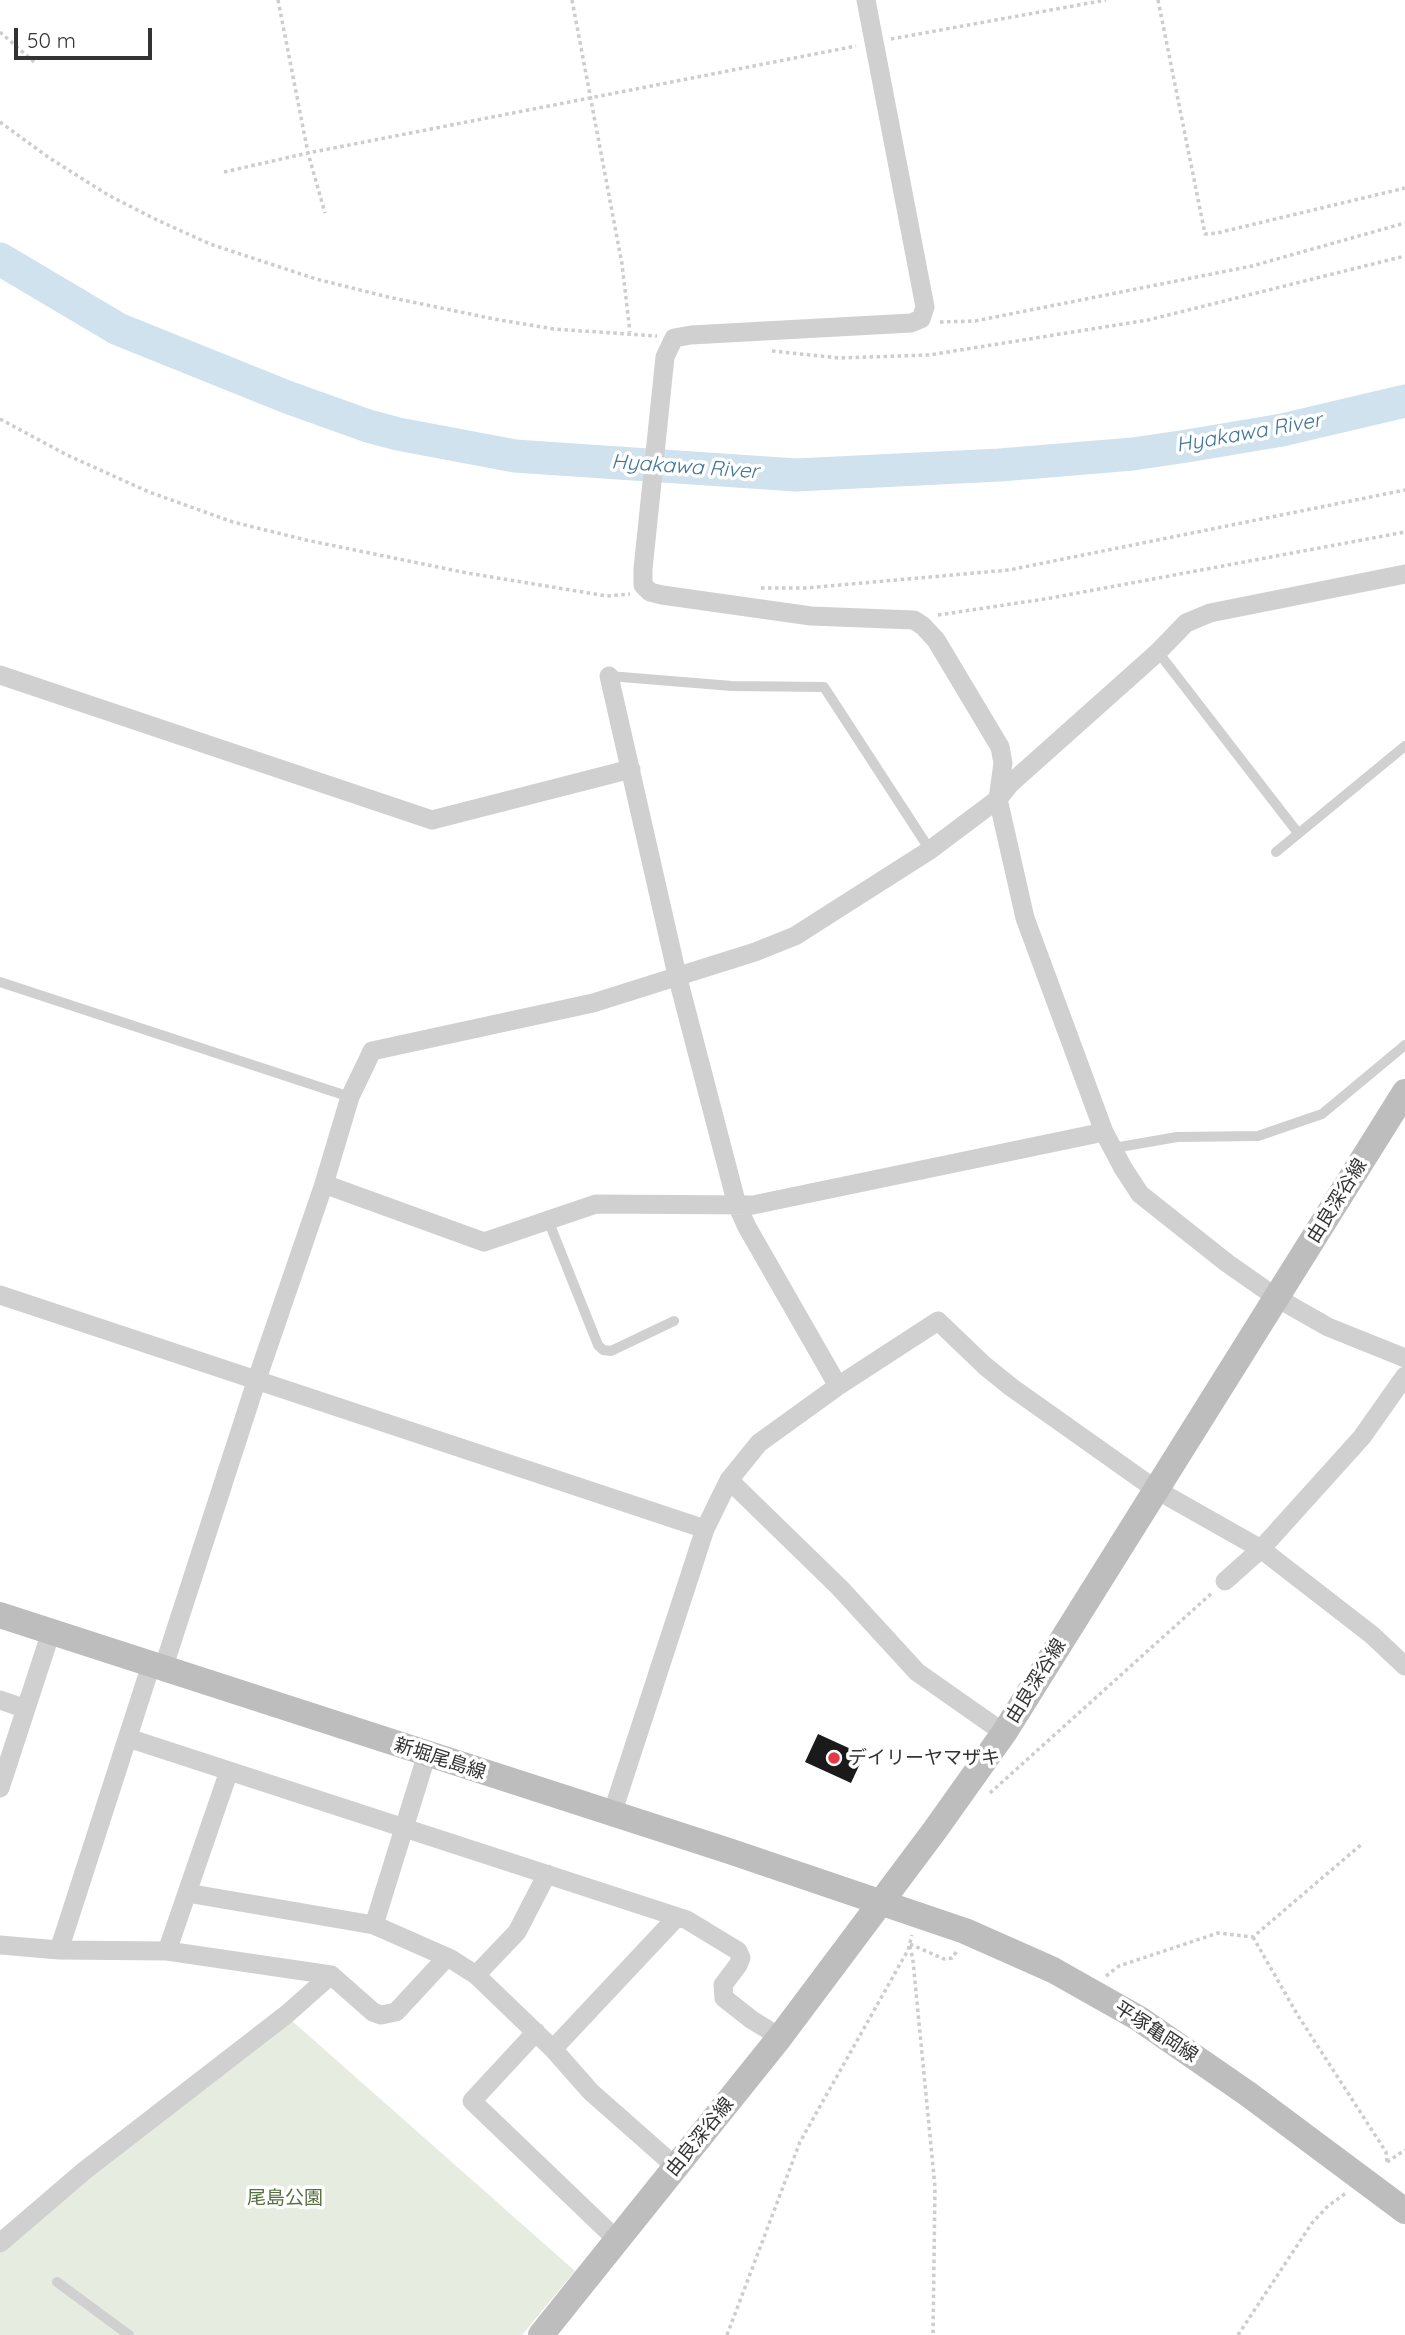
<!DOCTYPE html>
<meta charset="utf-8">
<style>
body{margin:0}
#map{position:relative;width:1405px;height:2335px;overflow:hidden;background:#fff;font-family:Quicksand,sans-serif}
canvas{display:block}
.scale{position:absolute;left:14px;top:28px;width:138px;height:32px;box-sizing:border-box;border:4px solid #333;border-top:0;padding-left:9px;font-size:21px;line-height:24px;white-space:nowrap;color:#333;-webkit-text-stroke:5px #fff;paint-order:stroke}
</style>
<div id="map">
<canvas width="1405" height="2335"></canvas>
<div class="scale">50 m</div>
</div>
<script>
const ctx = document.querySelector('canvas').getContext('2d');
ctx.lineJoin = 'round';
function fill(path, color) { ctx.fillStyle = color; ctx.fill(path, 'evenodd'); }
const poly = rows => new Path2D(rows.map(r => 'M' + r).join(''));
function stroke(path, color, width, dash) { ctx.strokeStyle = color; ctx.lineWidth = width; ctx.lineCap = dash ? 'butt' : 'round'; ctx.setLineDash(dash || []); ctx.stroke(path); }
function label(font, color, halo, rows, align = 'center') {
  ctx.font = font + ' Quicksand,"Noto Sans JP",sans-serif'; ctx.lineWidth = 7; ctx.setLineDash([]); ctx.textBaseline = 'middle'; ctx.strokeStyle = halo; ctx.fillStyle = color; for (const [text, x, y, turn = 0] of rows) {
    ctx.save(); ctx.translate(x, y); ctx.rotate((+turn || 0) * Math.PI / 180); ctx.textAlign = isNaN(turn) ? turn : align; if (halo) ctx.strokeText(text, 0, 0); ctx.fillText(text, 0, 0); ctx.restore();
  }
}
const green = poly([
 [291,2020,575,2271,522,2335,0,2335,0,2250,87,2176]
]);
const river = poly([
 [0,259,118,329,287,397,368,426,398,434,515,456,796,475,1000,465,1133,454,1187,446,1282,430,1405,401]
]);
const building = poly([
 [818,1734,864,1755,851,1783,805,1762]
]);
const path = poly([
 [278,0,308,153,325,213],
 [572,0,622,264,630,332],
 [1158,0,1205,234,1217,233,1405,188],
 [0,32,34,62],
 [891,39,1106,0],
 [0,122,48,157,108,195,155,219,210,244,316,279,388,297,494,319,554,329,657,336],
 [224,172,308,153,856,46],
 [940,322,975,321,1252,266,1405,223],
 [772,351,839,358,929,355,1148,320,1405,256],
 [0,419,67,455,149,492,233,522,306,540,467,573,607,596,630,594],
 [761,588,806,588,1009,570,1405,490],
 [938,615,1051,598,1405,532],
 [990,1793,1213,1592],
 [1253,1937,1297,2014,1386,2152,1387,2162],
 [910,1944,944,1959,952,1958,957,1951],
 [910,1946,913,1961,935,2187,933,2335],
 [1106,1976,1119,1966,1218,1933,1253,1937,1363,1843],
 [1387,2162,1405,2150],
 [727,2335,800,2142,908,1950,912,1935],
 [1238,2335,1312,2223,1328,2206,1346,2193]
]);
const lane = poly([
 [1158,652,1298,833],
 [609,676,732,686,824,687,930,850],
 [1276,852,1405,746],
 [0,982,350,1097],
 [1114,1148,1177,1137,1258,1136,1322,1114,1405,1045],
 [548,1220,598,1345,603,1350,611,1351,674,1321],
 [57,2282,129,2335]
]);
const street = poly([
 [866,0,925,307,921,319,911,323,691,335,674,338,665,357,643,569,643,585,650,592,662,595,811,616,914,620,923,626,936,640,1000,747,1003,763,998,799,1025,918,1104,1132,1123,1168,1140,1194,1227,1263,1277,1298,1328,1327,1405,1358],
 [0,675,432,820,631,769],
 [609,676,677,975,737,1205,747,1227,838,1386],
 [324,1184,484,1242,596,1204,753,1205,1104,1132],
 [0,1295,705,1529],
 [729,1480,840,1588,917,1672,1004,1733],
 [1225,1581,1261,1549,1362,1437,1405,1376],
 [163,1669,257,1379,324,1184,350,1097,372,1051,593,1003,755,952,795,936,930,850,998,799,1010,784,1158,652,1186,623,1210,613,1405,574],
 [0,1700,26,1709],
 [128,1738,687,1920,738,1951,741,1958,738,1965,723,1985,724,1998,752,2020,780,2037],
 [0,1788,51,1632],
 [612,1814,705,1529,729,1480,759,1443,838,1386,938,1321,985,1366,1011,1387,1155,1489,1261,1549,1372,1635,1405,1666],
 [187,1893,374,1925,451,1959,476,1975,553,2049,591,2092,676,2167],
 [374,1925,427,1754],
 [0,1945,59,1950,167,1951,331,1975,373,2012,381,2015,396,2012,447,1957],
 [59,1950,151,1665],
 [167,1951,229,1771],
 [476,1975,517,1932,547,1874],
 [536,2032,472,2101,617,2240],
 [553,2049,677,1917],
 [0,2243,84,2171,287,2014,331,1975]
]);
const secondary = poly([
 [0,1615,729,1851,965,1931,1053,1970,1138,2018,1248,2094,1405,2211],
 [541,2335,780,2037,935,1830,1004,1733,1405,1092]
]);
const markers = [
 [834,1758,7,"#e63946"]
];
const streetNames = [
 ["由良深谷線",1337,1201,-58],
 ["由良深谷線",1036,1681,-58],
 ["新堀尾島線",440,1759,18],
 ["平塚亀岡線",1156,2032,33],
 ["由良深谷線",700,2137,-51]
];
const poiNames = [
 ["デイリーヤマザキ",848,1758]
];
const parkNames = [
 ["尾島公園",285,2198]
];
const waterNames = [
 ["Hyakawa River",1249,433,-10],
 ["Hyakawa River",685,467,4]
];
fill(green, '#e6ecdf');
stroke(river, '#cfe2ee', 33);
fill(building, '#1a1a1a');
stroke(path, '#cdcdcd', 3.5, [3.5, 3.5]);
stroke(lane, '#d0d0d0', 10);
stroke(street, '#d0d0d0', 19);
stroke(secondary, '#bdbdbd', 26);
for (const [x, y, r, color] of markers) { const dot = new Path2D(); dot.arc(x, y, r, 0, 2 * Math.PI); ctx.fillStyle = color; ctx.fill(dot); stroke(dot, '#fff', 2.5); }
label('19px', '#333', '#fff', streetNames);
label('19px', '#333', '#fff', poiNames, 'left');
label('19px', '#56703f', '#fff', parkNames);
label('italic 21px', '#3f7597', '#fff', waterNames);
</script>
